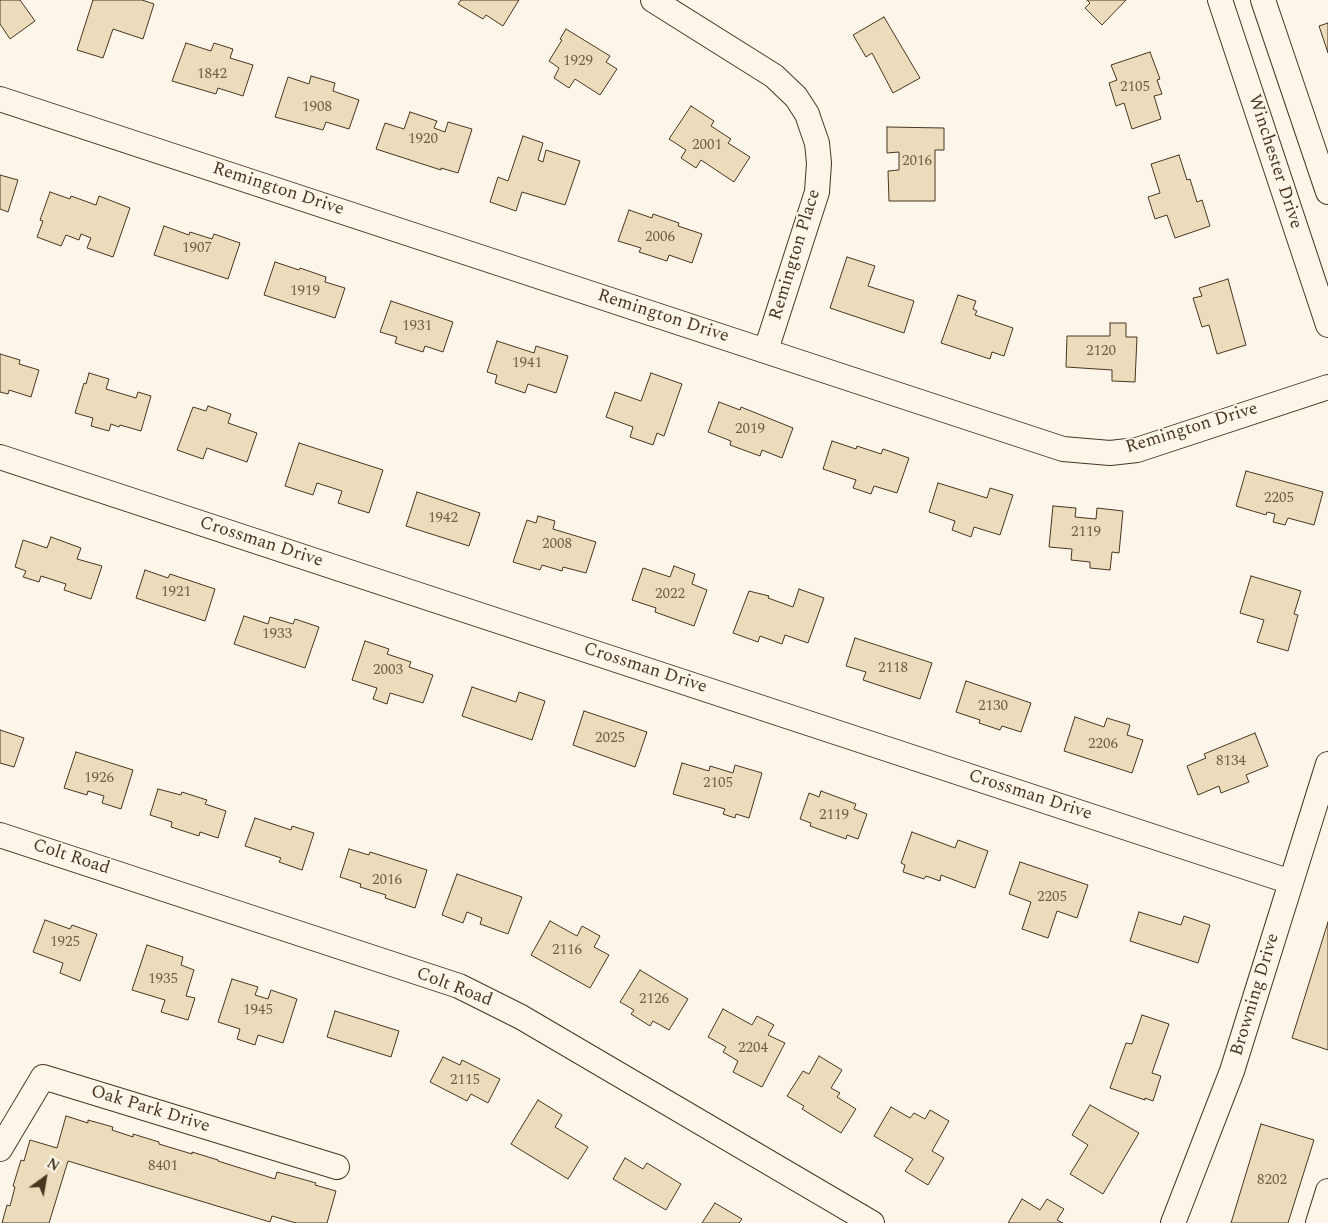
<!DOCTYPE html>
<style>
body{margin:0}
#map{position:relative;width:1328px;height:1223px;overflow:hidden;background:#fbf6e9;font-family:Spectral,serif}
canvas{display:block}
.north{position:absolute;left:20px;top:1153px;width:50px;height:50px;-webkit-text-stroke:4px #fbf6e9;paint-order:stroke;rotate:32deg;font-size:14px;font-weight:700;line-height:20px;text-align:center;color:#4a3520}
.north::after{content:'';display:block;margin:auto;width:18px;height:22px;background:#4a3520;clip-path:polygon(50% 0,100% 100%,50% 72%,0 100%)}
</style>
<div id="map">
<canvas width="1328" height="1223"></canvas>
<div class="north">N</div>
</div>
<script>
const ctx = document.querySelector('canvas').getContext('2d');
ctx.lineJoin = 'round';
function fill(path, color) { ctx.fillStyle = color; ctx.fill(path, 'evenodd'); }
const poly = rows => new Path2D(rows.map(r => 'M' + r).join(''));
function stroke(path, color, width, dash) { ctx.strokeStyle = color; ctx.lineWidth = width; ctx.lineCap = dash ? 'butt' : 'round'; ctx.setLineDash(dash || []); ctx.stroke(path); }
function label(font, color, halo, rows, align = 'center') {
  ctx.font = font + ' Spectral,serif'; ctx.lineWidth = 4; ctx.setLineDash([]); ctx.textBaseline = 'middle'; ctx.strokeStyle = halo; ctx.fillStyle = color; for (const [text, x, y, turn = 0] of rows) {
    ctx.save(); ctx.translate(x, y); ctx.rotate((+turn || 0) * Math.PI / 180); ctx.textAlign = isNaN(turn) ? turn : align; if (halo) ctx.strokeText(text, 0, 0); ctx.fillText(text, 0, 0); ctx.restore();
  }
}
const building = poly([
 [0,0,20,0,35,21,10,39,0,24,0,0],
 [93,0,142,0,154,4,143,39,113,29,103,58,77,50,93,0],
 [461,0,519,0,503,26,486,15,483,19,458,4,461,0],
 [1087,0,1126,0,1102,25,1085,8,1090,3,1087,0],
 [884,17,920,78,893,93,872,53,866,57,853,35,884,17],
 [1328,23,1328,53,1319,26,1328,23],
 [566,29,610,56,606,62,617,69,600,95,575,79,569,88,554,78,559,68,549,61,562,40,560,39,566,29],
 [186,43,211,51,214,43,233,49,230,58,253,65,243,96,218,88,216,94,172,81,186,43],
 [1150,52,1160,79,1157,80,1162,94,1154,96,1161,119,1132,129,1124,103,1116,106,1109,83,1117,80,1111,65,1150,52],
 [311,76,335,83,333,91,359,100,349,129,326,122,323,130,275,117,288,77,309,84,311,76],
 [691,106,714,121,711,126,731,139,728,143,750,157,734,182,701,160,696,168,681,158,686,150,669,139,691,106],
 [410,112,437,121,434,128,445,132,448,122,472,129,458,173,441,168,441,170,376,149,385,123,404,129,410,112],
 [887,127,944,128,944,150,935,150,935,201,889,201,888,171,899,170,899,152,887,153,887,127],
 [523,136,543,143,538,160,543,162,546,150,580,161,565,205,522,192,516,211,490,202,498,177,508,181,523,136],
 [1179,155,1187,180,1190,179,1197,202,1202,200,1210,226,1175,238,1167,215,1155,219,1148,197,1160,193,1151,164,1179,155],
 [0,175,18,180,8,212,0,209,0,175],
 [50,192,70,199,71,196,96,205,99,196,130,208,113,257,87,248,91,238,81,234,79,240,66,235,61,246,37,237,43,221,40,220,50,192],
 [629,210,652,218,653,214,679,223,678,226,702,234,692,263,669,255,667,261,639,252,641,248,618,241,629,210],
 [164,226,189,235,190,232,212,239,214,234,240,243,228,279,154,255,164,226],
 [847,257,875,266,868,286,914,301,904,333,830,308,847,257],
 [275,262,299,270,300,268,326,277,325,282,345,288,335,318,264,295,275,262],
 [1228,279,1246,345,1217,354,1209,325,1202,327,1193,298,1202,296,1199,288,1228,279],
 [958,295,976,301,973,309,977,311,975,315,1013,328,1004,356,992,352,990,359,941,343,958,295],
 [391,301,453,322,443,352,425,346,423,352,395,343,397,337,380,332,391,301],
 [1110,323,1126,323,1126,337,1137,337,1135,382,1112,381,1112,370,1066,367,1067,336,1110,336,1110,323],
 [497,341,534,353,536,346,568,356,556,393,528,384,525,393,495,383,497,375,487,372,497,341],
 [0,354,20,360,19,364,39,370,31,397,9,390,8,394,0,392,0,354],
 [89,373,109,379,106,389,136,398,138,392,151,396,141,431,120,425,119,427,111,424,109,431,91,426,93,418,75,413,84,383,86,384,89,373],
 [651,373,682,384,664,436,657,433,653,445,630,437,633,427,606,417,615,392,641,401,651,373],
 [719,402,740,410,741,407,793,428,782,458,762,450,760,456,730,445,731,441,708,432,719,402],
 [208,406,231,414,228,423,257,433,247,462,207,448,203,459,177,450,193,407,206,411,208,406],
 [832,441,856,449,857,446,881,454,883,449,909,458,897,493,874,486,871,494,853,488,856,480,823,469,832,441],
 [299,443,383,470,369,513,338,503,342,491,317,483,313,495,285,486,299,443],
 [1246,471,1323,492,1314,525,1288,518,1285,525,1273,522,1275,514,1267,512,1266,515,1236,506,1246,471],
 [938,483,987,498,990,488,1013,495,1000,535,974,527,971,537,952,530,955,521,929,512,938,483],
 [417,492,480,513,469,546,406,526,417,492],
 [1053,506,1076,508,1075,517,1096,519,1097,508,1123,511,1119,553,1112,552,1110,570,1090,568,1090,562,1071,560,1072,549,1049,547,1053,506],
 [538,516,555,521,553,529,596,542,586,573,563,567,562,571,542,565,540,570,513,562,527,520,536,523,538,516],
 [51,537,81,548,77,559,102,566,91,599,64,590,66,584,41,576,39,582,23,577,26,571,15,567,23,540,47,548,51,537],
 [674,566,695,574,692,584,707,590,694,626,655,612,656,608,632,600,643,568,670,577,674,566],
 [145,570,168,578,170,574,215,589,205,621,136,598,145,570],
 [1251,576,1301,591,1294,614,1298,615,1288,651,1257,642,1264,620,1240,613,1251,576],
 [799,589,824,598,808,643,785,635,782,644,760,636,758,642,733,633,749,591,769,596,768,598,793,607,799,589],
 [244,616,268,624,270,617,293,624,295,619,319,627,305,668,234,644,244,616],
 [855,638,932,663,920,699,863,680,866,672,846,666,855,638],
 [365,641,389,649,387,654,411,662,409,667,433,675,423,703,390,693,387,704,373,699,377,688,352,680,365,641],
 [966,681,1031,703,1021,732,1002,726,1000,730,979,723,980,720,956,712,966,681],
 [472,687,516,702,519,692,545,701,532,740,462,716,472,687],
 [584,711,647,732,635,767,573,745,584,711],
 [1075,717,1104,727,1107,718,1130,725,1127,735,1143,740,1132,773,1064,751,1075,717],
 [0,730,24,738,14,767,0,763,0,730],
 [1255,733,1268,766,1246,775,1249,782,1221,793,1219,786,1198,795,1187,766,1206,758,1204,754,1255,733],
 [76,752,133,770,121,809,102,803,104,796,88,791,87,795,64,788,76,752],
 [682,763,709,771,710,766,733,773,735,765,762,773,749,818,736,814,735,818,723,814,725,809,673,794,682,763],
 [158,789,181,795,182,792,207,800,205,804,226,811,218,838,200,832,199,836,171,827,172,822,150,815,158,789],
 [821,791,856,804,854,809,867,814,858,839,847,835,846,839,810,826,811,823,800,819,809,793,819,797,821,791],
 [255,818,291,830,292,826,314,833,302,870,279,862,281,858,245,846,255,818],
 [912,832,955,848,958,840,988,851,975,888,941,875,940,881,926,876,924,879,903,872,905,865,901,863,912,832],
 [349,849,369,855,370,852,427,870,415,908,385,898,386,895,360,887,361,884,340,877,349,849],
 [1020,862,1088,885,1077,918,1057,911,1048,938,1022,929,1031,902,1009,894,1020,862],
 [457,874,522,897,508,934,480,924,482,918,467,912,463,923,442,915,457,874],
 [1139,912,1181,925,1184,916,1210,925,1198,963,1130,941,1139,912],
 [45,920,70,929,72,925,97,934,80,981,60,973,63,963,33,952,45,920],
 [550,921,577,936,582,926,600,936,594,947,609,955,590,988,531,955,550,921],
 [1328,922,1328,1050,1292,1038,1328,922],
 [147,945,183,957,181,965,194,970,186,996,195,998,188,1020,161,1012,165,1000,132,990,147,945],
 [640,970,688,999,669,1030,653,1021,650,1026,631,1014,634,1010,620,1002,640,970],
 [232,979,258,987,255,995,268,999,271,990,297,999,283,1043,258,1035,255,1045,237,1039,240,1029,218,1022,232,979],
 [723,1009,752,1025,757,1016,774,1025,768,1035,785,1043,762,1087,733,1072,738,1061,723,1052,726,1047,708,1037,723,1009],
 [335,1011,399,1031,391,1057,327,1037,335,1011],
 [1142,1015,1169,1024,1152,1073,1161,1076,1153,1101,1145,1098,1145,1100,1110,1088,1126,1043,1132,1044,1142,1015],
 [819,1056,842,1070,831,1088,840,1093,837,1097,856,1109,841,1133,802,1109,804,1106,787,1096,803,1071,809,1074,819,1056],
 [443,1057,460,1065,462,1060,500,1079,488,1103,471,1094,467,1101,430,1082,443,1057],
 [538,1100,562,1115,555,1127,588,1147,568,1179,511,1144,538,1100],
 [1090,1105,1139,1133,1103,1194,1070,1174,1088,1145,1072,1135,1090,1105],
 [891,1107,910,1118,914,1113,925,1119,930,1110,949,1121,932,1151,944,1158,928,1185,905,1171,913,1159,874,1136,891,1107],
 [66,1116,88,1123,88,1120,113,1127,112,1130,133,1137,133,1134,159,1142,159,1144,192,1154,192,1152,218,1160,218,1161,275,1179,277,1172,316,1183,315,1185,336,1191,327,1223,296,1223,272,1216,270,1222,68,1161,49,1223,2,1223,7,1205,10,1206,15,1187,13,1186,21,1160,24,1161,30,1140,57,1148,66,1116],
 [1261,1124,1314,1140,1288,1223,1231,1223,1261,1124],
 [625,1158,643,1169,647,1163,681,1184,666,1210,613,1179,625,1158],
 [1022,1199,1040,1210,1047,1199,1064,1209,1057,1220,1063,1223,1008,1223,1022,1199],
 [715,1203,742,1219,739,1223,702,1223,715,1203]
]);
const minor = poly([
 [653,0,774,76,796,97,807,114,810,123,817,143,819,163,817,192,766,350],
 [1220,0,1328,325],
 [1263,0,1328,192],
 [0,99,1063,449,1110,453,1137,450,1328,387],
 [0,457,1291,882],
 [0,835,459,986,521,1017,872,1223],
 [0,1149,43,1077,337,1167],
 [1173,1223,1232,1071,1328,764],
 [1318,1223,1328,1191]
]);
const numberNames = [
 ["1929",578,62],
 ["1842",212,75],
 ["2105",1135,88],
 ["1908",317,108],
 ["1920",423,140],
 ["2001",707,146],
 ["2016",917,162],
 ["2006",660,238],
 ["1907",197,249],
 ["1919",305,292],
 ["1931",417,327],
 ["2120",1101,352],
 ["1941",527,364],
 ["2019",750,430],
 ["2205",1279,499],
 ["1942",443,519],
 ["2119",1086,533],
 ["2008",557,545],
 ["1921",176,593],
 ["2022",670,595],
 ["1933",277,635],
 ["2118",893,669],
 ["2003",388,671],
 ["2130",993,707],
 ["2025",610,739],
 ["2206",1103,745],
 ["8134",1231,762],
 ["1926",99,779],
 ["2105",718,784],
 ["2119",834,816],
 ["2016",387,881],
 ["2205",1052,898],
 ["1925",65,943],
 ["2116",567,951],
 ["1935",163,980],
 ["2126",654,1000],
 ["1945",258,1011],
 ["2204",753,1049],
 ["2115",465,1081],
 ["8401",163,1167],
 ["8202",1272,1181]
];
const streetNames = [
 ["Winchester Drive",1274,162,72],
 ["Remington Drive",278,190,18],
 ["Remington Place",796,255,-73],
 ["Remington Drive",663,317,18],
 ["Remington Drive",1192,429,-17],
 ["Crossman Drive",261,543,18],
 ["Crossman Drive",645,669,18],
 ["Crossman Drive",1030,796,18],
 ["Colt Road",71,858,18],
 ["Colt Road",454,988,21],
 ["Browning Drive",1256,995,-73],
 ["Oak Park Drive",150,1110,17]
];
fill(building, '#ecdcbc');
stroke(building, '#4a3520', 1);
stroke(minor, '#4a3520', 26);
stroke(minor, '#fbf6e9', 24);
label('15px', '#725f47', null, numberNames);
label('18px', '#4a3520', '#fbf6e9', streetNames);
</script>
